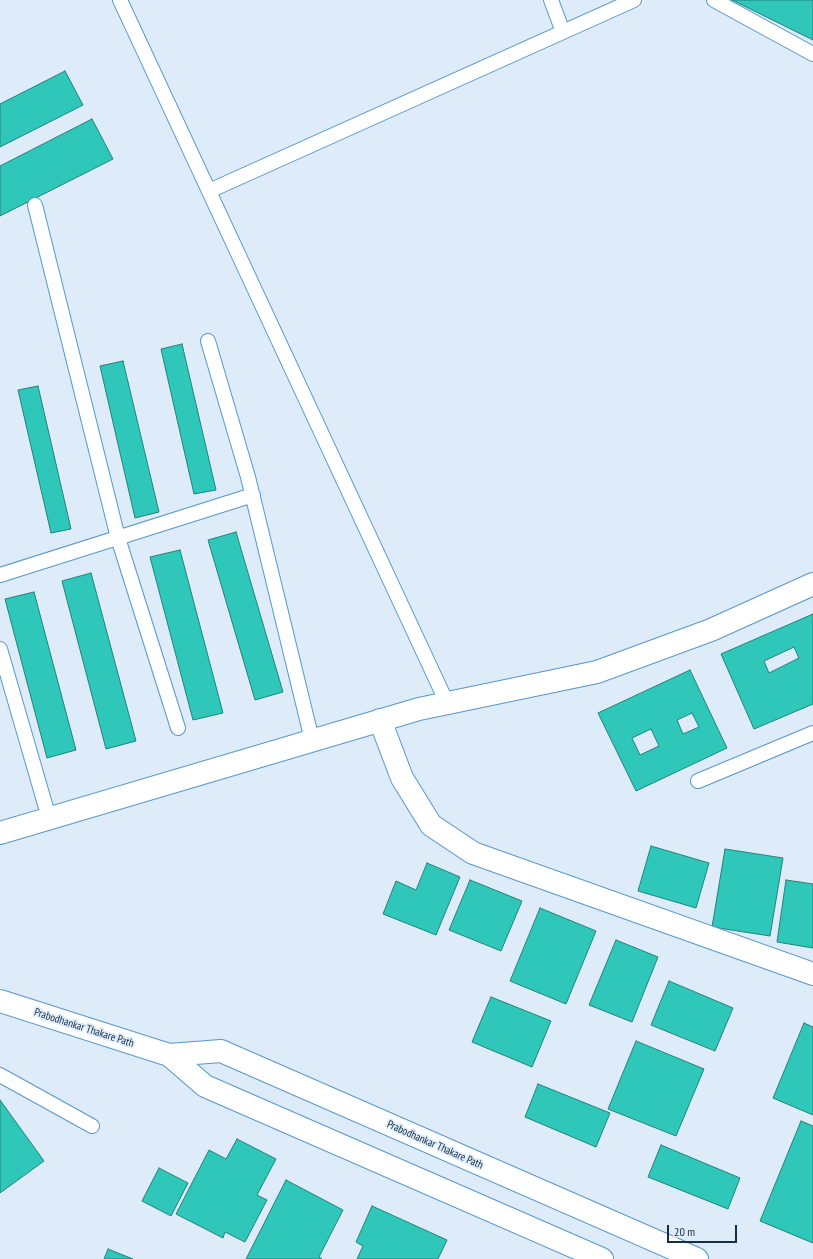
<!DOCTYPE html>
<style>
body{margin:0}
#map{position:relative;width:813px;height:1259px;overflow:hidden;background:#deebf8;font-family:"PT Sans Narrow",sans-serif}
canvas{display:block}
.scale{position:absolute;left:667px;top:1225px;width:70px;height:18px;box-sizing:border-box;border:2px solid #122f46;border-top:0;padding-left:5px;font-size:12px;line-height:14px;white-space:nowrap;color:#122f46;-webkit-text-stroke:3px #deebf8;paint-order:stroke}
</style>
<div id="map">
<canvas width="813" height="1259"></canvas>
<div class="scale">20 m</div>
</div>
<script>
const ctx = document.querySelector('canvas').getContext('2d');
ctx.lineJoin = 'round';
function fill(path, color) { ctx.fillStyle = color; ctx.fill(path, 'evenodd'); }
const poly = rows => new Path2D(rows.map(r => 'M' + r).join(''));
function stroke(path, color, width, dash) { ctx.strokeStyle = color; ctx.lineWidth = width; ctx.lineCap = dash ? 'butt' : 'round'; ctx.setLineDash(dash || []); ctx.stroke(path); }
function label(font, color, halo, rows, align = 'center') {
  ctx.font = font + ' "PT Sans Narrow",sans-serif'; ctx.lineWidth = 3.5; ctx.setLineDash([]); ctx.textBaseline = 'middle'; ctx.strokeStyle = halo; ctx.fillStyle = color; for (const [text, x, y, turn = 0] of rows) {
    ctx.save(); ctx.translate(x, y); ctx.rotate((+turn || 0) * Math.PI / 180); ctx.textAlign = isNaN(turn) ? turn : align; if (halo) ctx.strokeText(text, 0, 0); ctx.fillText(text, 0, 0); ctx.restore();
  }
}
const building = poly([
 [732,0,813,0,813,40,732,0],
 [65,71,83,105,0,147,0,104,65,71],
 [92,119,113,159,0,216,0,166,92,119],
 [182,344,216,490,194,494,161,349,182,344],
 [123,361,159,512,135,518,100,366,123,361],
 [38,386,71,529,51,533,18,390,38,386],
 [236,532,283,692,255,700,208,540,236,532],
 [180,550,223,713,193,720,150,557,180,550],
 [91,573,136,741,106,749,62,581,91,573],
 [34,592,76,750,47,758,5,599,34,592],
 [813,614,813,704,754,729,721,654,813,614],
 [794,647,799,658,769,673,764,661,794,647],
 [690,670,727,748,636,791,598,713,690,670],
 [692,713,699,727,683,734,677,720,692,713],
 [651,729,659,746,640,755,632,738,651,729],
 [651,846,709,863,696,908,638,891,651,846],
 [725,849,783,858,770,936,712,927,725,849],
 [427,863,460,877,436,935,383,914,396,881,416,890,427,863],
 [470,880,522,901,501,951,449,930,470,880],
 [786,880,813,884,813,948,777,942,786,880],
 [540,908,596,931,566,1004,510,981,540,908],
 [616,940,658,957,632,1022,589,1005,616,940],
 [669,981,733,1008,715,1051,651,1025,669,981],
 [491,997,551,1021,532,1067,472,1042,491,997],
 [804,1023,813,1027,813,1115,773,1098,804,1023],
 [636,1041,704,1069,676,1136,608,1109,636,1041],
 [538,1084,610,1113,596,1147,525,1117,538,1084],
 [0,1100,44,1161,0,1193,0,1100],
 [801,1121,813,1126,813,1243,760,1221,801,1121],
 [237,1139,276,1159,257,1195,267,1200,245,1242,225,1232,223,1238,176,1214,209,1150,226,1159,237,1139],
 [661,1145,740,1178,728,1209,648,1177,661,1145],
 [159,1168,188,1183,171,1216,142,1201,159,1168],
 [286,1180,343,1210,319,1257,322,1259,246,1259,286,1180],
 [372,1206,447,1240,438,1259,357,1259,363,1246,356,1242,372,1206],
 [108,1249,133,1259,104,1259,108,1249]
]);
const service = poly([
 [120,0,447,703],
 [551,0,563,32],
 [714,0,813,54],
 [209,191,634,0],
 [35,205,118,538,178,728],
 [208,341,248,477,312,740],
 [0,575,253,495],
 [0,649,49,818],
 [698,781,813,733],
 [0,1075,92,1126]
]);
const minor = poly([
 [380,720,402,778,431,825,473,853,813,974],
 [0,833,419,709,597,672,711,630,813,584]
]);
const secondary = poly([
 [0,1001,169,1055,221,1051,697,1259],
 [169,1055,205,1086,602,1259]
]);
const streetNames = [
 ["Prabodhankar Thakare Path",84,1028,18],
 ["Prabodhankar Thakare Path",435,1145,24]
];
fill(building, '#2ec7ba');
stroke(building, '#21837a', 1);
stroke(service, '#5497d0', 16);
stroke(minor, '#5497d0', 24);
stroke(secondary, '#5497d0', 24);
stroke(service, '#fff', 14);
stroke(minor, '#fff', 22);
stroke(secondary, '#fff', 22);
label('11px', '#122f46', '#deebf8', streetNames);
</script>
